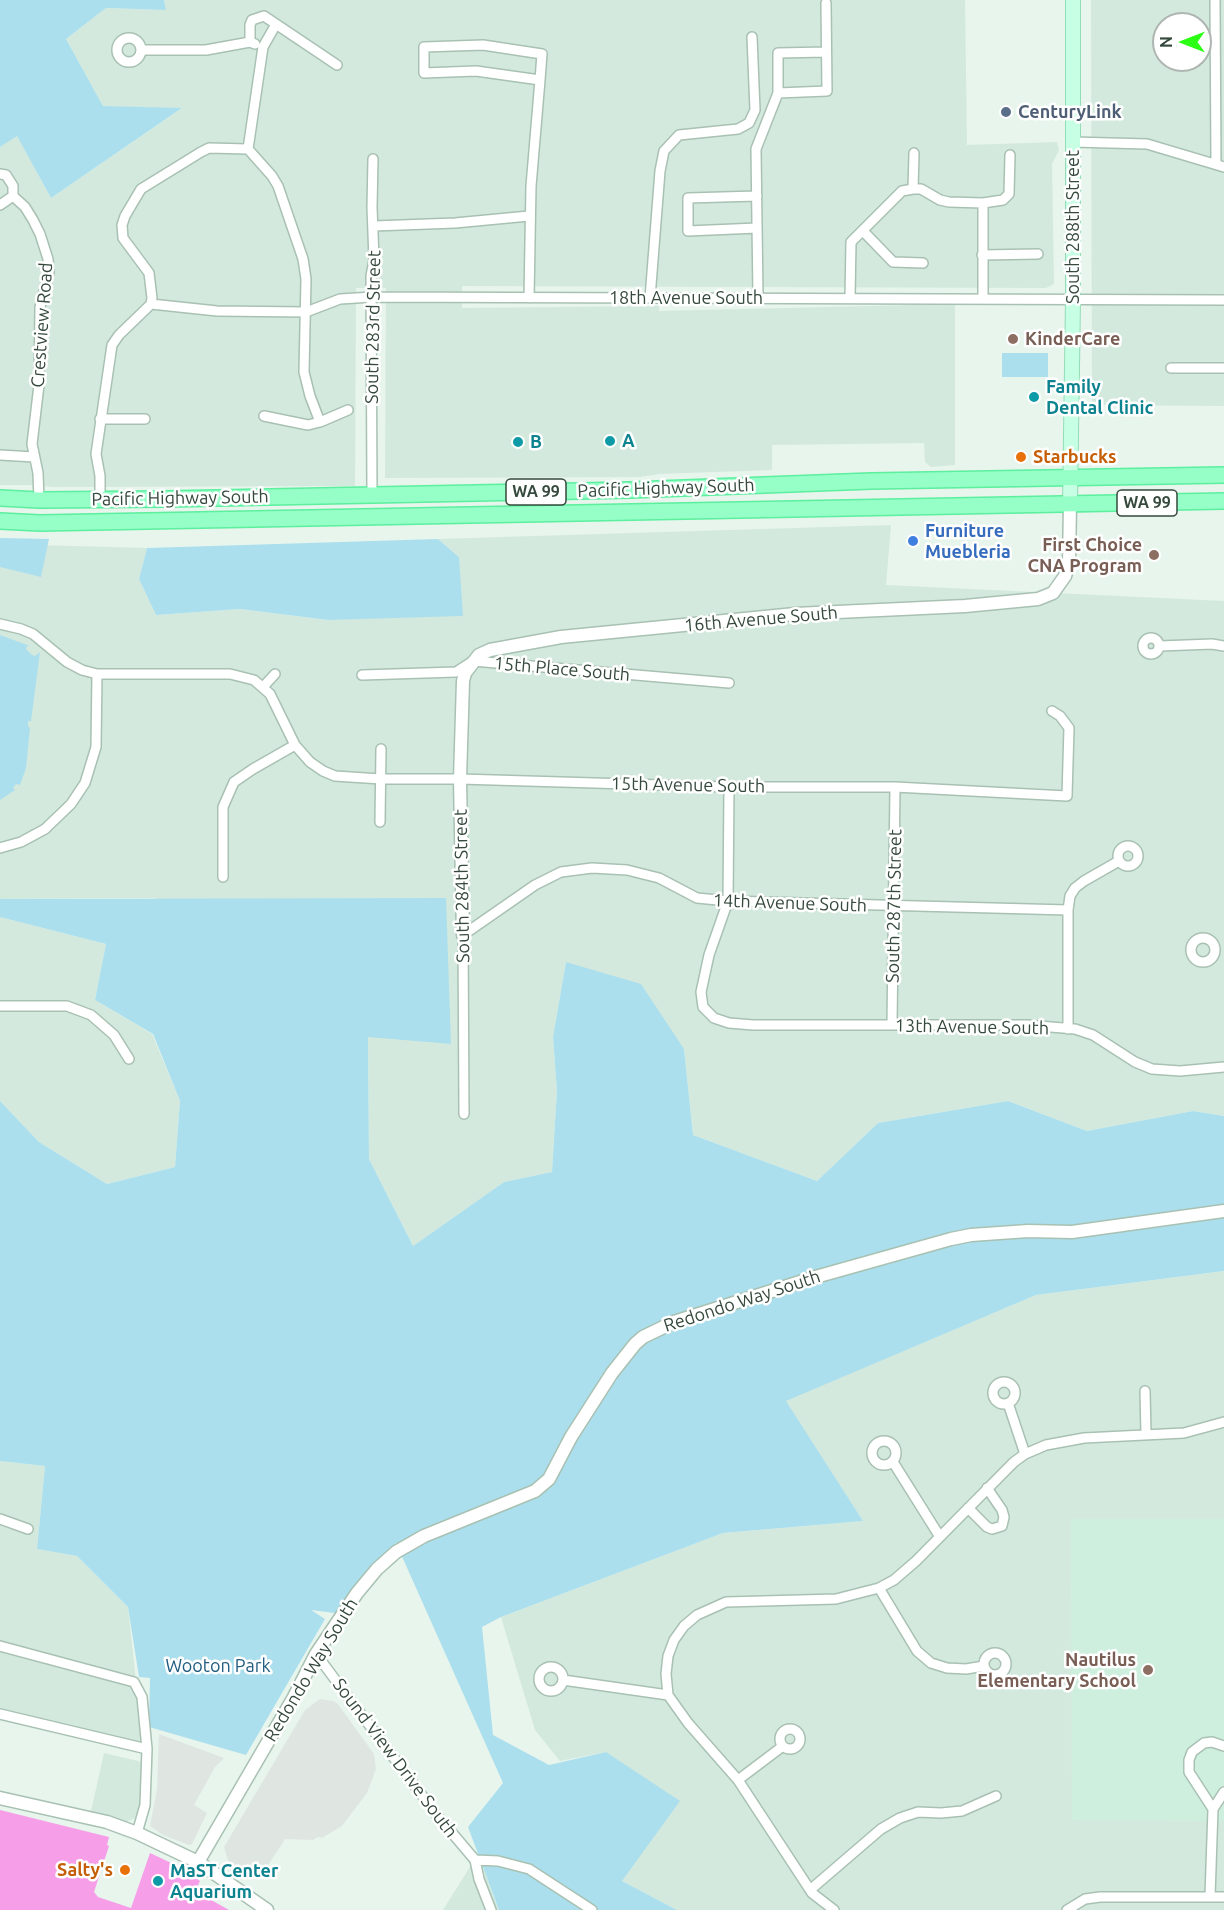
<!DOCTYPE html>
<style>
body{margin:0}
#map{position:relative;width:1224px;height:1910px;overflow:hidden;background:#e7f5ed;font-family:Ubuntu,sans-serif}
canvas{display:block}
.north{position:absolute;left:1152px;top:12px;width:60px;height:60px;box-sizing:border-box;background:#fff;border:2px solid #aeb6b1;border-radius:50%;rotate:270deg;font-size:16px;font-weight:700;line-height:24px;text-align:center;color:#35493c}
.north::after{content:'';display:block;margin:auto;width:21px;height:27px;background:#2aff14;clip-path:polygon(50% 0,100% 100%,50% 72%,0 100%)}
</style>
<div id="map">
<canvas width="1224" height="1910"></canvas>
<div class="north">N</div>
</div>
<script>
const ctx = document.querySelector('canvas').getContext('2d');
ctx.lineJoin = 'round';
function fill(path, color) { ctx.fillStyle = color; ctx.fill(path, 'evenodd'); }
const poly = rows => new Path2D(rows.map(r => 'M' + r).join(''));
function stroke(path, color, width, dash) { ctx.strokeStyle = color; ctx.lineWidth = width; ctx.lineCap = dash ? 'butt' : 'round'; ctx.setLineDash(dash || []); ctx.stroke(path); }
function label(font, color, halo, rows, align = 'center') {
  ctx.font = font + ' Ubuntu,sans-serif'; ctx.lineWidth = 5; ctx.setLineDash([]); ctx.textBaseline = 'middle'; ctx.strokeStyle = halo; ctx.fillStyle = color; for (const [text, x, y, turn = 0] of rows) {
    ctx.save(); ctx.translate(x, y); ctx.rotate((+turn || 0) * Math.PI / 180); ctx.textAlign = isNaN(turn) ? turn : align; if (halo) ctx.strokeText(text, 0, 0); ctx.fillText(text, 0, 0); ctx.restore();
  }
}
const residential = poly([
 [164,0,965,0,967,145,1057,142,1059,150,1052,164,1054,284,1046,288,462,286,462,308,659,306,659,311,955,304,955,465,931,467,925,462,924,443,772,445,772,470,659,474,640,477,385,478,386,288,356,288,355,486,51,487,39,485,0,485,0,147,17,135,51,198,181,109,103,106,66,39,106,8,166,10],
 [1091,0,1224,0,1224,406,1092,405],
 [1164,24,1200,24,1200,60,1164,60],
 [891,525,886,585,1224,601,1224,1116,1193,1111,1087,1131,1008,1101,878,1123,817,1181,693,1135,684,1049,566,962,553,1037,557,1091,552,1172,504,1182,413,1246,369,1159,368,1037,155,898,0,899,0,544,147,548,139,579,156,615,240,609,328,620,459,557,438,539],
 [0,917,106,944,95,1000,152,1034,180,1101,175,1167,107,1184,39,1142,0,1101],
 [1224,1271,1224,1910,677,1910,622,1881,606,1752,560,1761,535,1730,501,1617,723,1533,863,1521,785,1401,1036,1295],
 [0,1461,45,1466,37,1549,77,1556,128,1607,144,1754,0,1717],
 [104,1753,138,1761,144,1765,143,1783,137,1817,126,1822,91,1811],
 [478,1854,499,1910,443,1910]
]);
const education = poly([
 [1071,1519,1224,1519,1224,1821,1072,1820]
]);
const green = poly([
 [0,0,164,0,166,10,106,8,66,39,103,106,182,108,51,198,17,136,0,147],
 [1002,353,1048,353,1048,377,1002,377],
 [0,538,49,539,41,577,0,567],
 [438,539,459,557,463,616,328,620,240,609,156,615,139,579,147,548],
 [0,635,30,646,27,646,26,649,32,655,35,656,40,652,31,721,28,721,28,726,30,728,26,768,20,785,16,784,13,788,15,790,0,800],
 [446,898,451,1044,368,1037,369,1159,413,1246,504,1182,552,1172,557,1091,553,1037,566,962,641,984,684,1049,693,1135,817,1181,878,1123,1008,1101,1087,1131,1193,1111,1224,1116,1224,1271,1036,1295,786,1401,863,1521,723,1533,501,1617,482,1627,493,1735,549,1765,606,1752,680,1801,622,1881,677,1910,499,1910,468,1827,503,1783,396,1543,342,1614,311,1610,325,1619,246,1755,149,1727,150,1678,139,1677,128,1607,77,1556,37,1549,45,1466,0,1461,0,1101,39,1142,107,1184,175,1167,180,1101,153,1034,95,1000,106,944,0,917,0,899]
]);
const parking = poly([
 [320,1699,333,1701,338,1704,374,1754,376,1769,367,1793,342,1826,322,1838,318,1837,313,1840,285,1839,265,1870,257,1869,253,1874,247,1876,240,1874,230,1867,224,1847,305,1710],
 [159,1734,224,1758,215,1767,194,1805,207,1813,192,1844,189,1845,163,1835,150,1826,157,1789]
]);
const water = poly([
 [0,1810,109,1837,107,1845,109,1846,94,1892,98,1897,131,1908,150,1853,199,1876,197,1879,200,1881,195,1891,229,1910,0,1910]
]);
const minor = poly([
 [1215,0,1216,164],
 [275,26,263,47,248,149,272,176,278,186,303,259,306,279,304,372,310,396,320,422],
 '117 50a12 12 0 1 1 24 0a12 12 0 1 1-24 0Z',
 [250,42,250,25,252,20,264,16,337,65],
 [142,50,206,50,250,42,255,44],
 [778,93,778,53,826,52],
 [1073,142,1147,144,1224,167],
 [0,174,6,175,13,186,13,196,0,205],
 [913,189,914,153],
 [13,196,25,207,33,220,40,234,48,259,49,272,40,307,39,385,32,444,38,473,39,500],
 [757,196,688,198,688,231,757,228],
 [983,203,1003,200,1009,194,1010,155],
 [374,226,455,223,529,216],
 [863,231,893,262,923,263],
 [982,255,1038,254],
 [758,297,756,149,778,93,827,91,826,3],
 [850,297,851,242,902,191,913,189,921,189,940,200,949,202,983,203,983,298],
 [529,298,531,186,540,80,542,54,483,45,424,47,424,73,476,71,540,80],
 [650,298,660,171,664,151,679,135,738,129,749,123,755,110,752,37],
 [151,304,217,311,306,312,340,299,372,297,1224,300],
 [1171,368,1224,368],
 [264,416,308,425,320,422,348,410],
 [100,419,145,419],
 [0,455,34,457],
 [372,495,371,276,374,260,372,207,373,159],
 [100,499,100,476,96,454,112,345,119,335,151,304,152,298,149,273,123,238,122,225,125,216,141,189,201,152,209,148,248,149],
 [0,624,21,629,33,634,67,662,82,670,97,674,230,674,254,680,270,694,295,745,310,762,323,771,335,776,381,779,460,779,729,787,895,787,1067,796,1069,728,1060,716,1052,711],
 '1143 646a8 8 0 1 1 16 0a8 8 0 1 1-16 0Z',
 [1160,646,1212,644,1224,646],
 [362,675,456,672,473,661,729,683],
 [263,687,275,674],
 [729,787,728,901,709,955,701,992,703,1007,714,1018,729,1023,753,1025,1027,1025,1075,1029,1093,1035,1135,1062,1152,1069,1180,1071,1224,1067],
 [380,822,381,749],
 '1118 856a10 10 0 1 1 20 0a10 10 0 1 1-20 0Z',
 [0,848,21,842,45,829,71,804,85,783,96,747,97,674],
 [223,877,223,807,234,782,253,769,295,745],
 '1191 950a12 12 0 1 1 24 0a12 12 0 1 1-24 0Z',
 [0,1006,67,1006,91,1015,114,1035,129,1059],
 [892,1025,895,787],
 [1068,1029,1068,910,1070,896,1075,888,1084,881,1119,861],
 [464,1114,463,935,535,885,561,872,592,868,627,870,659,878,697,898,728,901,1068,910],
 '993 1393a11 11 0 1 1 22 0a11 11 0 1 1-22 0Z',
 [1145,1391,1146,1434],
 [1008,1403,1025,1454],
 '872 1453a12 12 0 1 1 24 0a12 12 0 1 1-24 0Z',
 [893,1462,940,1537],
 [968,1508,987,1527,992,1529,1002,1526,1004,1517,1002,1510,987,1488],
 [0,1519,28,1529],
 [879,1588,917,1651,931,1663,947,1668,966,1669,984,1666],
 [0,1646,134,1682,142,1697,147,1749,145,1805,137,1833],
 '984 1664a11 11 0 1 1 22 0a11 11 0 1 1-22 0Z',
 [316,1654,436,1814,475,1860],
 '539 1679a12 12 0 1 1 24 0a12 12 0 1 1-24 0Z',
 [563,1680,668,1695],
 [0,1714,147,1749],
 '780 1739a10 10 0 1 1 20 0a10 10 0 1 1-20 0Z',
 [738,1780,783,1746],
 [1213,1809,1189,1772,1189,1760,1192,1752,1204,1743,1212,1742,1224,1746],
 [475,1860,498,1861,529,1869,592,1910],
 [475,1860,479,1879,491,1910],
 [810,1890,881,1829,900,1818,918,1812,941,1813,962,1811,996,1796],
 [1210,1896,1213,1809,1224,1792],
 [834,1910,812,1893,738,1780,688,1723,668,1695,666,1674,668,1656,674,1640,684,1626,697,1615,726,1602,836,1599,879,1588,894,1580,916,1561,1014,1462,1025,1454,1046,1445,1084,1438,1184,1433,1224,1422],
 [1067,1910,1085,1899,1100,1897,1224,1897]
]);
const tertiary = poly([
 [463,935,460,779,463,681,465,673,479,655,490,650,561,637,795,614,965,606,1038,599,1053,593,1065,576,1069,563,1070,504],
 [0,1798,107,1822,137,1833,198,1862,267,1910],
 [198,1862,294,1697,316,1654,357,1593,377,1569,396,1552,424,1536,535,1491,549,1479,571,1437,612,1373,635,1344,643,1337,674,1322,819,1276,951,1239,971,1235,1028,1231,1072,1232,1224,1211]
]);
const secondary = poly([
 [1070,504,1073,299,1073,0]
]);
const primary = poly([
 [0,498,39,500,166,499,631,490,871,481,1224,475],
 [0,521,40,523,1224,501]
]);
const markers = [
 [1006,112,6,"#5c6f8a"],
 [1013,339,6,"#8d6e63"],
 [1034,397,6,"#0f9aa8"],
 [610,441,6,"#0f9aa8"],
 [518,442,6,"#0f9aa8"],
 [1021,457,6,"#e8710a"],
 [913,541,6,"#3f7fe0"],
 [1154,555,6,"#8d6e63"],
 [1148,1670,6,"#8d6e63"],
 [125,1870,6,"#e8710a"],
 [158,1881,6,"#0f9aa8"]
];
const shields = [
 [536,492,60],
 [1147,503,60]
];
const shieldNames = [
 ["WA 99",536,492],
 ["WA 99",1147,503]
];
const serviceNames = [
 ["CenturyLink",1018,112]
];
const streetNames = [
 ["South 288th Street",1073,227,-90],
 ["18th Avenue South",686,298],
 ["Crestview Road",42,325,-86],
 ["South 283rd Street",373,327,-89],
 ["Pacific Highway South",666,488,-2],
 ["Pacific Highway South",180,498,-1],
 ["16th Avenue South",761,619,-5],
 ["15th Place South",562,669,5],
 ["15th Avenue South",688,785,1],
 ["South 284th Street",462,886,-91],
 ["14th Avenue South",790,903,2],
 ["South 287th Street",894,906,-89],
 ["13th Avenue South",972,1027,1],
 ["Redondo Way South",742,1301,-18],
 ["Redondo Way South",311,1670,-59],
 ["Sound View Drive South",395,1758,53]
];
const educationNames = [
 ["KinderCare",1025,339,"left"],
 ["First Choice",1142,545],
 ["CNA Program",1142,566],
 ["Nautilus",1136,1660],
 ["Elementary School",1136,1681]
];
const cultureNames = [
 ["Family",1046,387],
 ["Dental Clinic",1046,408],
 ["A",622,441],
 ["B",530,442],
 ["MaST Center",170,1871],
 ["Aquarium",170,1892]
];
const foodNames = [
 ["Starbucks",1033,457],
 ["Salty's",113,1870,"right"]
];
const shopNames = [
 ["Furniture",925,531],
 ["Muebleria",925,552]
];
const parkNames = [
 ["Wooton Park",218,1666]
];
fill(residential, '#d4e9de');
fill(education, '#cfefde');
fill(green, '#acdfed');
fill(parking, '#dfe6e1');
fill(water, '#f79ee8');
stroke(minor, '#a8c1b2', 12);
stroke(tertiary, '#a8c1b2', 15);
stroke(secondary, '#94dcb7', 16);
stroke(primary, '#5bef9e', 18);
stroke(minor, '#fff', 9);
stroke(tertiary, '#fff', 12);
stroke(secondary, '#c7ffe4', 14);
stroke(primary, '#96ffc7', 15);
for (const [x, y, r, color] of markers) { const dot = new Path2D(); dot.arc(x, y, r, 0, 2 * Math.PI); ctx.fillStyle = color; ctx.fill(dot); stroke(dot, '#fff', 2); }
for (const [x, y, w] of shields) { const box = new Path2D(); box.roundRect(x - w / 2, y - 13, w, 26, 4.5); ctx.fillStyle = '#fff'; ctx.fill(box); stroke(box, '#35493c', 1.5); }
label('bold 16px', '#35493c', null, shieldNames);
label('bold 18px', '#4e5e75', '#fff', serviceNames, 'left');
label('18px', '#35493c', '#fff', streetNames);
label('bold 18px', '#785e54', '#fff', educationNames, 'right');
label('bold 18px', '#0d838f', '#fff', cultureNames, 'left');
label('bold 18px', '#c56008', '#fff', foodNames, 'left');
label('bold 18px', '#366cbe', '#fff', shopNames, 'left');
label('18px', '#225d80', '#fff', parkNames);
</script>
